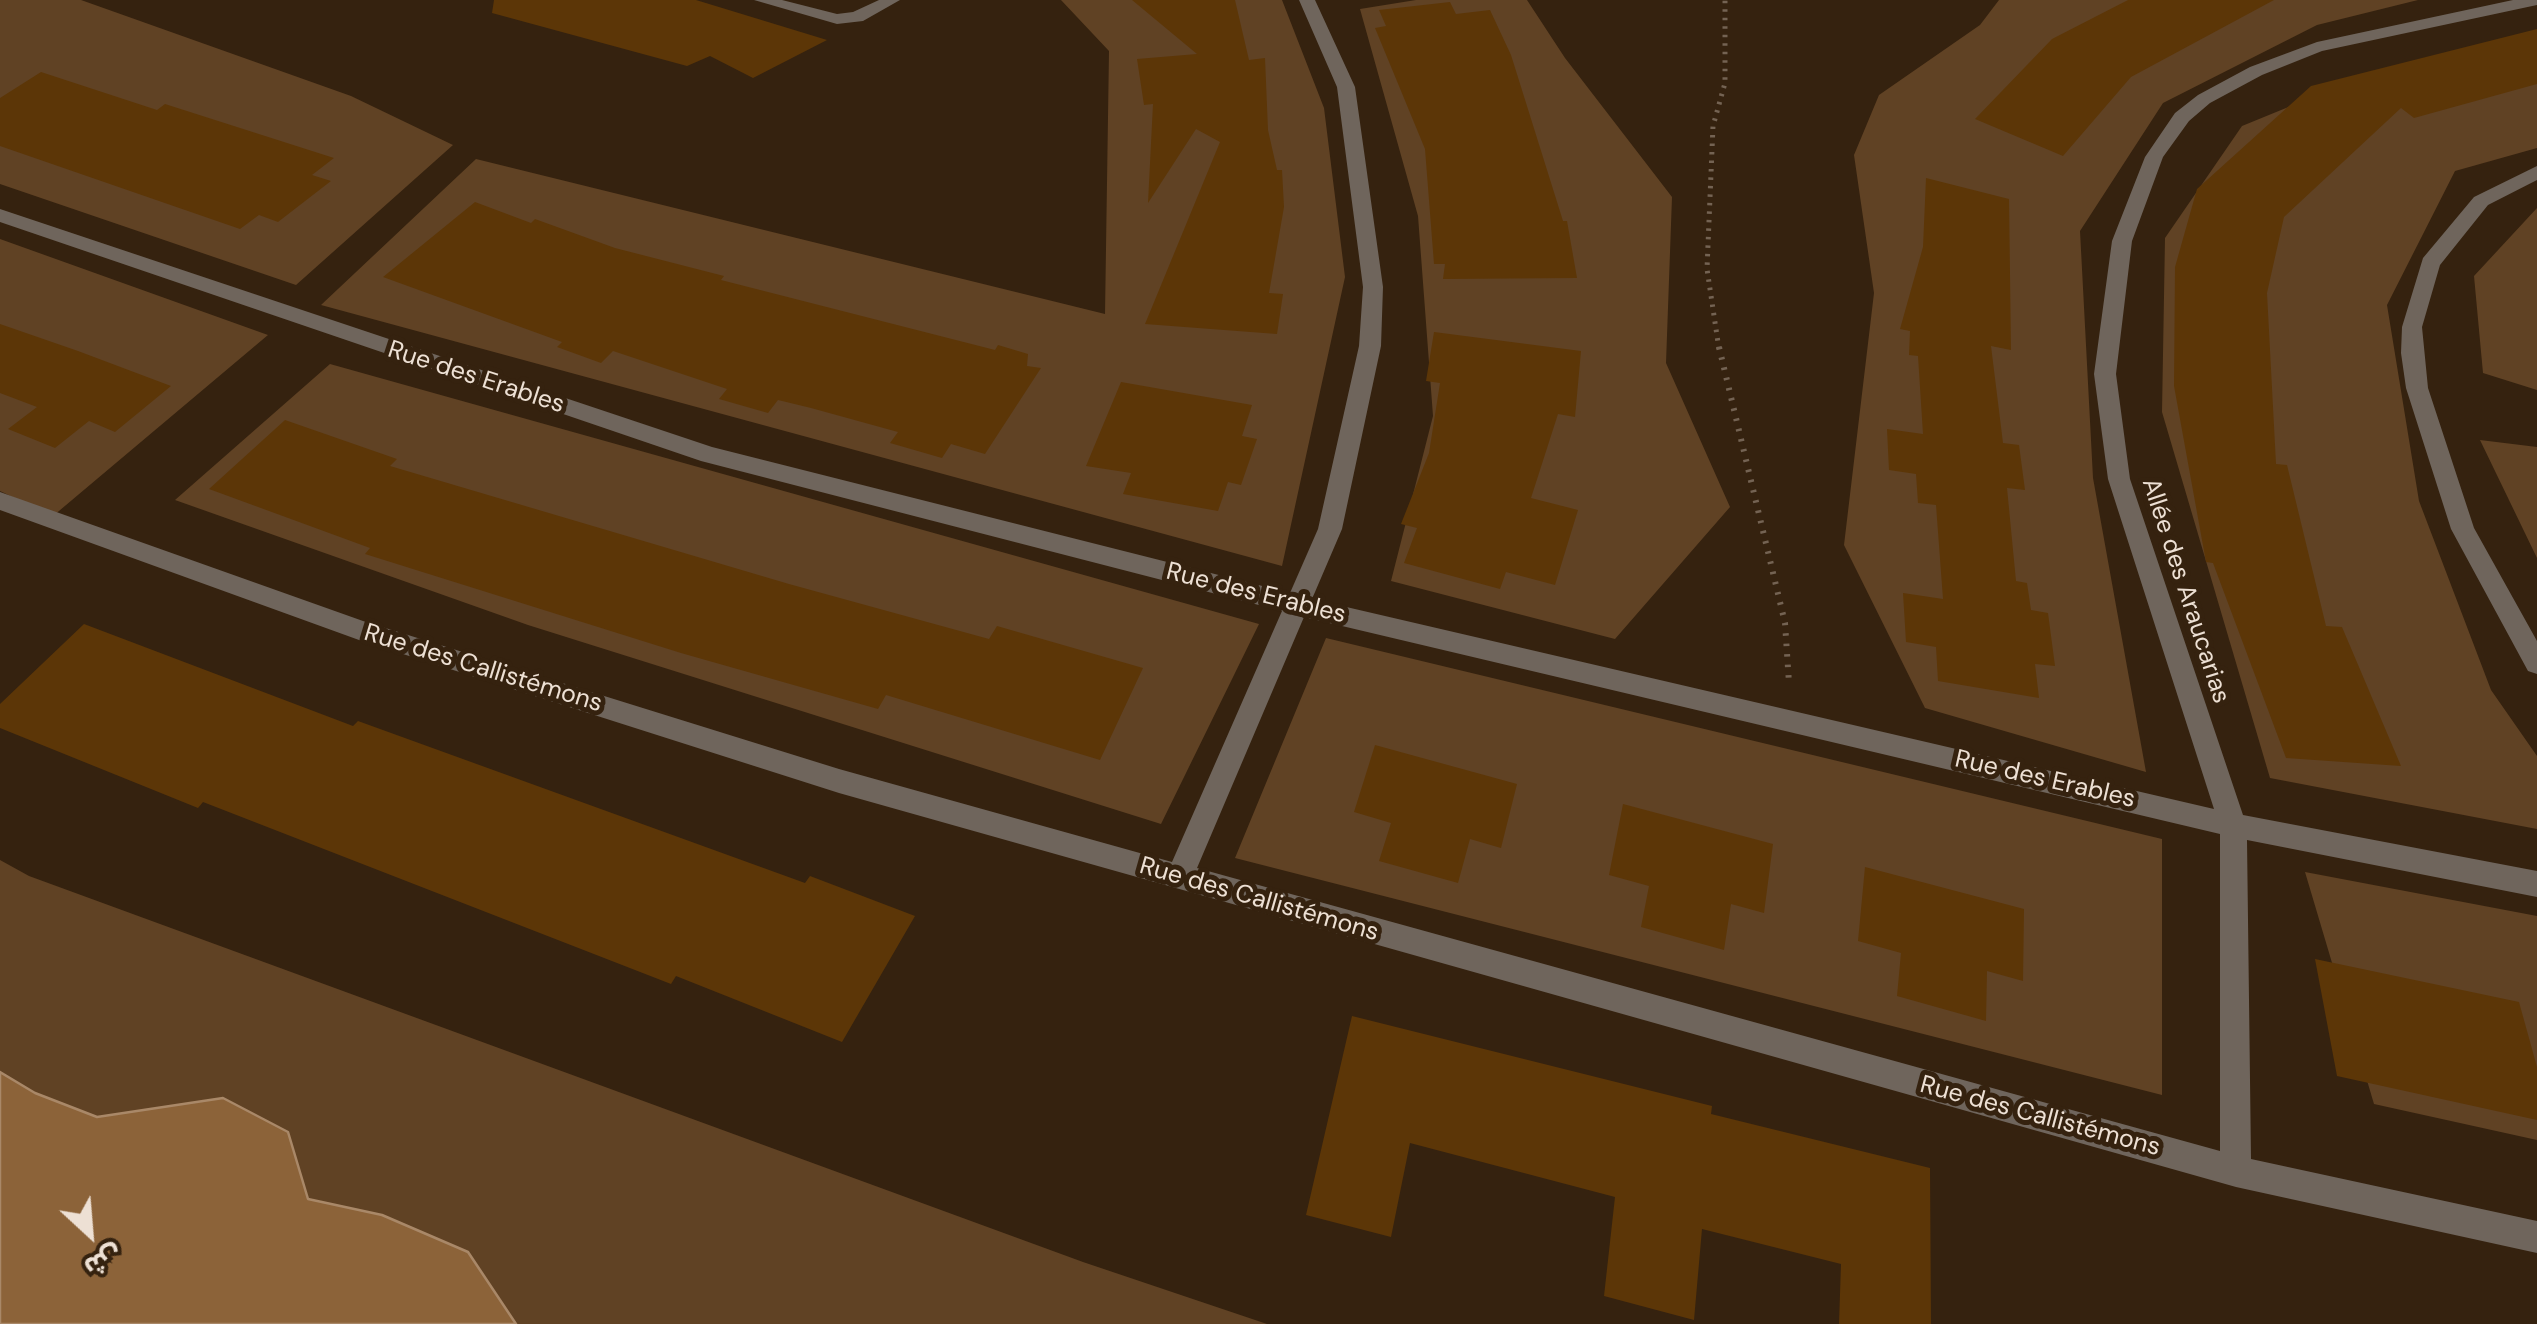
<!DOCTYPE html>
<meta charset="utf-8">
<style>
body{margin:0}
#map{position:relative;width:2537px;height:1324px;overflow:hidden;background:#35220f;font-family:"DM Sans","Noto Sans Arabic",sans-serif}
canvas{display:block}
.north{position:absolute;left:40px;top:1184px;width:100px;height:100px;-webkit-text-stroke:8px #35220f;paint-order:stroke;rotate:154deg;font-size:28px;font-weight:700;line-height:40px;text-align:center;color:#ede0d4}
.north::after{content:'';display:block;margin:auto;width:35px;height:45px;background:#ede0d4;clip-path:polygon(50% 0,100% 100%,50% 72%,0 100%)}
</style>
<div id="map">
<canvas width="2537" height="1324"></canvas>
<div class="north">ش</div>
</div>
<script>
const ctx = document.querySelector('canvas').getContext('2d');
ctx.lineJoin = 'round';
function fill(path, color) { ctx.fillStyle = color; ctx.fill(path, 'evenodd'); }
const poly = rows => new Path2D(rows.map(r => 'M' + r).join(''));
function stroke(path, color, width, dash) { ctx.strokeStyle = color; ctx.lineWidth = width; ctx.lineCap = dash ? 'butt' : 'round'; ctx.setLineDash(dash || []); ctx.stroke(path); }
function label(font, color, halo, rows, align = 'center') {
  ctx.font = font + ' "DM Sans",sans-serif'; ctx.lineWidth = 10; ctx.setLineDash([]); ctx.textBaseline = 'middle'; ctx.strokeStyle = halo; ctx.fillStyle = color; for (const [text, x, y, turn = 0] of rows) {
    ctx.save(); ctx.translate(x, y); ctx.rotate((+turn || 0) * Math.PI / 180); ctx.textAlign = isNaN(turn) ? turn : align; if (halo) ctx.strokeText(text, 0, 0); ctx.fillText(text, 0, 0); ctx.restore();
  }
}
const green = poly([
 [0,0,81,0,351,96,453,145,296,285,0,184],
 [1061,0,1282,0,1324,108,1345,277,1282,566,321,305,476,159,1105,314,1109,51],
 [1416,0,1527,0,1565,58,1672,197,1666,363,1730,507,1615,639,1391,581,1433,416,1418,216,1360,9],
 [1999,0,2418,0,2317,25,2163,103,2080,231,2093,478,2146,772,1925,708,1844,545,1874,293,1854,155,1879,95,1980,25],
 [2537,30,2537,148,2455,171,2387,305,2419,501,2491,690,2537,756,2537,829,2270,778,2162,412,2165,238,2242,126,2374,72],
 [2537,208,2537,390,2483,373,2474,276],
 [0,239,268,335,53,516,0,491],
 [330,364,1259,624,1161,824,528,625,175,500],
 [2480,440,2537,447,2537,558],
 [1326,638,2162,839,2162,1095,1235,858],
 [0,860,29,876,1083,1262,1267,1324,0,1324],
 [2305,872,2537,916,2537,1140,2374,1104]
]);
const water = poly([
 [0,1072,35,1093,97,1117,223,1098,288,1132,308,1199,382,1215,468,1252,516,1324,0,1324,0,1072]
]);
const building = poly([
 [494,0,696,0,827,40,753,78,710,56,687,66,492,13],
 [1132,0,1235,0,1249,60,1265,58,1268,130,1277,170,1282,170,1284,207,1269,293,1283,294,1277,334,1145,324,1220,142,1196,129,1148,203,1153,104,1144,105,1137,59,1197,54],
 [2128,0,2274,0,2131,77,2063,156,1975,119,2052,39],
 [1450,2,1456,14,1490,10,1511,55,1563,221,1567,221,1577,278,1443,279,1445,264,1434,264,1425,149,1375,28,1386,26,1379,10],
 [2537,29,2537,84,2414,118,2401,108,2284,217,2267,293,2276,464,2287,465,2326,626,2342,627,2401,766,2286,758,2213,563,2206,562,2174,386,2175,267,2197,189,2311,86],
 [41,72,157,110,165,104,334,158,312,175,331,181,278,222,259,215,240,229,0,146,0,98],
 [1926,178,2009,199,2011,350,1991,346,2003,443,2019,445,2025,490,2007,488,2016,581,2027,583,2031,610,2048,613,2055,666,2035,664,2039,698,1938,681,1936,647,1906,642,1903,593,1943,599,1936,505,1918,503,1916,474,1889,470,1887,429,1923,434,1918,356,1909,355,1910,331,1900,329,1923,247],
 [475,202,531,223,535,219,615,248,724,276,721,280,995,350,998,345,1028,354,1027,366,1041,368,985,454,951,444,942,458,890,443,898,432,811,408,778,400,768,413,719,399,727,389,613,351,601,363,557,347,562,342,383,277],
 [0,324,78,351,171,386,115,432,89,421,55,448,8,429,37,407,0,393],
 [1434,332,1581,351,1575,417,1558,414,1531,498,1578,510,1555,585,1506,572,1500,589,1404,563,1417,528,1401,524,1429,453,1440,383,1426,381],
 [1121,382,1252,405,1242,436,1257,439,1241,485,1228,482,1218,511,1123,494,1131,473,1086,466],
 [285,420,397,459,390,466,789,584,989,639,997,626,1143,668,1100,760,886,695,878,709,681,653,365,554,370,548,209,489],
 [84,624,353,726,358,721,805,883,810,876,915,916,842,1042,676,976,671,984,203,802,198,808,0,728,0,704],
 [1375,745,1517,784,1501,848,1470,839,1458,883,1379,861,1391,823,1354,812],
 [1623,804,1773,844,1764,913,1731,904,1724,950,1641,927,1649,886,1609,875],
 [1865,867,2024,909,2023,981,1987,971,1986,1021,1897,996,1901,953,1858,941],
 [2315,959,2519,1002,2537,1067,2537,1120,2337,1076],
 [1352,1016,1712,1106,1711,1114,1930,1168,1931,1324,1839,1324,1841,1264,1702,1229,1694,1320,1604,1296,1615,1197,1410,1143,1391,1237,1306,1215]
]);
const pathFar1 = poly([
 [1719,349,1707,269,1713,126,1725,83,1725,0]
]);
const path = poly([
 [1719,347,1785,623,1789,683]
]);
const minor = poly([
 [754,0,782,0,837,14,853,12,879,0,900,0,863,21,837,24,754,0],
 [1299,0,1315,0,1355,87,1383,287,1381,346,1342,529,1312,599,2214,809,2108,479,2094,374,2112,241,2145,157,2175,113,2198,95,2250,67,2317,42,2513,0,2537,0,2537,5,2322,51,2262,75,2210,103,2189,121,2163,157,2132,241,2116,374,2130,479,2243,815,2537,871,2537,897,2247,840,2251,1159,2537,1221,2537,1253,2236,1187,839,793,359,640,0,510,0,492,363,621,839,769,1172,862,1282,611,701,461,0,222,0,209,712,447,1290,593,1318,529,1359,346,1363,287,1337,87,1299,0],
 [1304,617,2220,834,2220,1151,1197,868,1304,617],
 [2537,166,2537,180,2488,205,2440,265,2422,327,2428,388,2474,528,2537,641,2537,674,2528,671,2451,529,2406,388,2401,353,2402,327,2423,258,2474,197,2537,166]
]);
const streetNames = [
 ["Rue des Erables",476,378,18],
 ["Allée des Araucarias",2185,591,72],
 ["Rue des Erables",1256,594,14],
 ["Rue des Callistémons",483,669,17],
 ["Rue des Erables",2045,780,13],
 ["Rue des Callistémons",1259,900,16],
 ["Rue des Callistémons",2040,1117,15]
];
fill(green, '#604224');
fill(water, '#8c6339');
stroke(water, '#a98868', 2.5);
fill(building, '#5c3607');
stroke(pathFar1, '#746353', 5, [2.5, 6]);
stroke(path, '#746353', 6, [2.5, 8]);
fill(minor, '#6f655c');
label('25px', '#ede0d4', '#35220f', streetNames);
</script>
